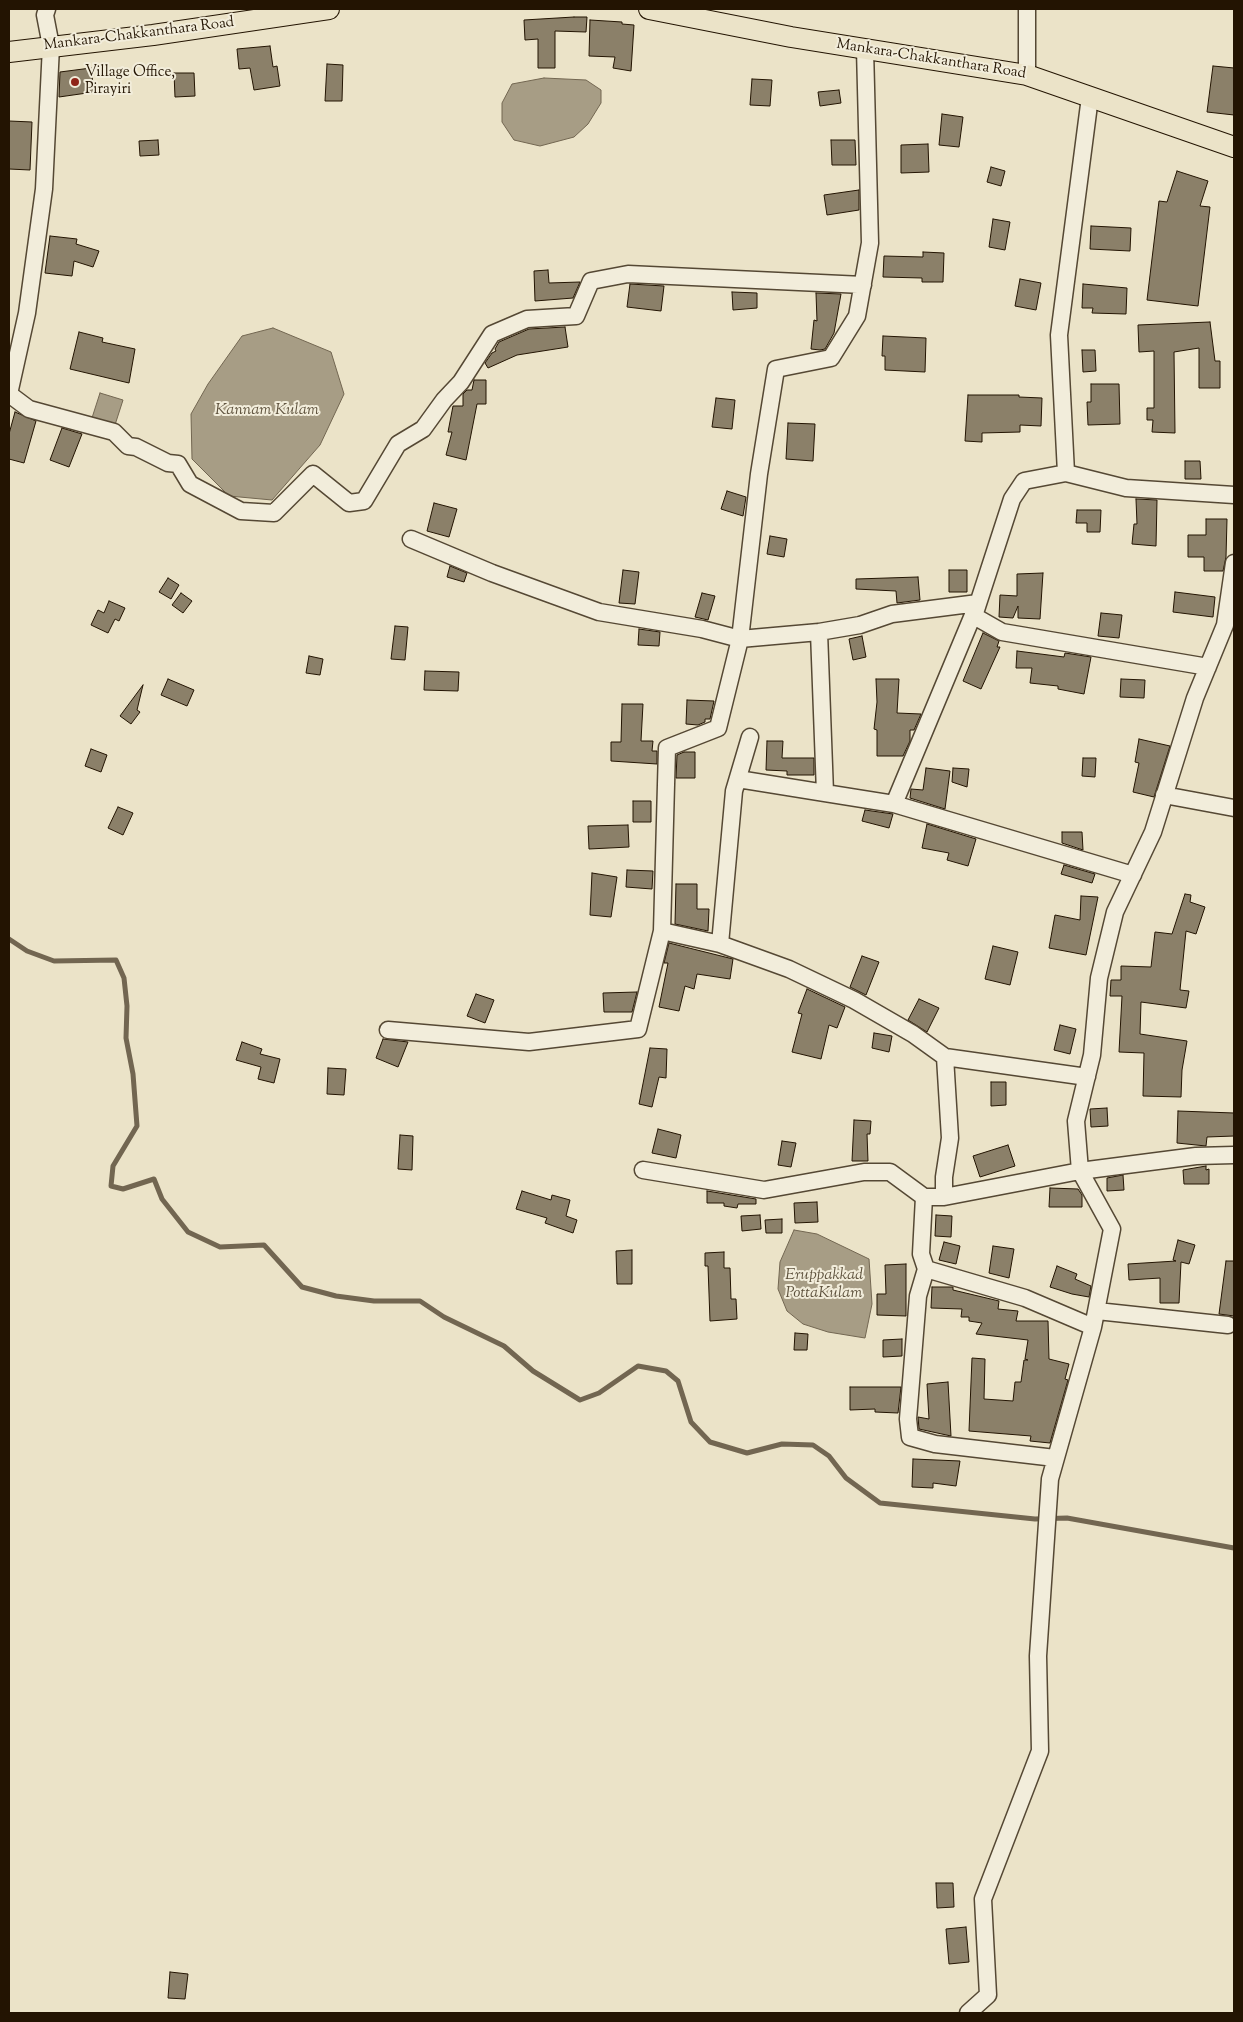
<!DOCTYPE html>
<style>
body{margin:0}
#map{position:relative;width:1243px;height:2022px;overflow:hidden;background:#ebe3c8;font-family:"Sorts Mill Goudy",serif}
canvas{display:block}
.frame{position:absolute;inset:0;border:10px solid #231402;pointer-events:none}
</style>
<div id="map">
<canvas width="1243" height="2022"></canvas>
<div class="frame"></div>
</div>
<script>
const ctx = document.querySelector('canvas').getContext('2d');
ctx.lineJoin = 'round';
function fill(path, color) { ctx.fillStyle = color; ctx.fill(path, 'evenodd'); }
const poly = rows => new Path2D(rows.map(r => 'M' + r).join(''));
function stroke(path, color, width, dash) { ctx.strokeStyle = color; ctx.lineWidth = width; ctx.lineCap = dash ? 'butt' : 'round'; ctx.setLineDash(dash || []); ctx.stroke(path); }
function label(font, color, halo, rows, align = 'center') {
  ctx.font = font + ' "Sorts Mill Goudy",serif'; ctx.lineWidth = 4; ctx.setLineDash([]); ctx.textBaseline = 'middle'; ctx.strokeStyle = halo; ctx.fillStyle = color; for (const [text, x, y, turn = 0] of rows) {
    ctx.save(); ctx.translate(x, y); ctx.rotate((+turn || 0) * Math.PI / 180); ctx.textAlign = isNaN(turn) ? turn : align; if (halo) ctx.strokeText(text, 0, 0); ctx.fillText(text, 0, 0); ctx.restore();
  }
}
const water = poly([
 [544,78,586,80,601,90,601,103,588,124,574,137,540,146,514,140,502,122,502,103,512,84,544,78],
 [273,328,331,352,344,394,320,445,272,500,229,496,192,459,191,414,208,384,242,336,273,328],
 [100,393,123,400,114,428,91,421,100,393],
 [794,1230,817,1234,869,1259,872,1304,865,1338,828,1332,803,1324,787,1311,778,1289,780,1262,794,1230]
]);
const stream = poly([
 [9,939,27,951,54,961,116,960,124,978,127,1006,126,1038,133,1074,137,1126,113,1166,111,1186,123,1189,154,1179,162,1199,188,1232,220,1247,264,1245,302,1287,336,1296,374,1301,420,1301,444,1317,504,1346,533,1371,580,1400,599,1393,638,1366,666,1371,678,1381,691,1422,710,1442,747,1453,782,1444,813,1445,829,1456,846,1478,880,1503,1035,1519,1067,1518,1234,1548]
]);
const building = poly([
 [574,17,587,17,586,32,555,31,555,68,538,68,538,39,525,40,524,20,574,17],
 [590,20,622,22,622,24,634,25,631,71,613,68,615,57,589,56,590,20],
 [270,46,273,67,277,66,280,86,254,90,250,68,239,69,237,49,270,46],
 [327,64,343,65,342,101,325,101,327,64],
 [1213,66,1234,68,1234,115,1207,112,1213,66],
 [91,68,94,92,59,97,60,72,91,68],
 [174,73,194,73,195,96,175,97,174,73],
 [752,79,772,80,770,106,750,105,752,79],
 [839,90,841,103,820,106,818,92,839,90],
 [942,114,963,117,959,147,939,145,942,114],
 [9,121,32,122,30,170,9,169,9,121],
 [158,140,159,155,140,156,139,141,158,140],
 [831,140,855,140,856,165,832,165,831,140],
 [928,144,929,172,901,173,901,145,928,144],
 [991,167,1005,171,1001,186,987,182,991,167],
 [1177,171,1208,181,1200,206,1210,207,1198,306,1147,300,1159,201,1167,202,1177,171],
 [859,190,859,210,827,215,824,195,859,190],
 [993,219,1010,222,1005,250,989,247,993,219],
 [1091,226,1131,228,1130,251,1090,249,1091,226],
 [50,236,77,239,76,244,99,251,93,267,74,261,72,276,45,273,50,236],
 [923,252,944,253,943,282,922,282,922,278,883,277,884,256,923,257,923,252],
 [548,270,549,283,580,282,573,298,535,301,534,271,548,270],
 [1020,279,1041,283,1036,310,1015,306,1020,279],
 [630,284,664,286,661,311,627,307,630,284],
 [1083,284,1127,288,1126,314,1092,313,1093,308,1082,308,1083,284],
 [732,292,757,293,757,308,733,310,732,292],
 [816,293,841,294,834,333,825,349,820,350,811,349,814,320,817,321,816,293],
 [1210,322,1215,361,1220,361,1220,388,1199,388,1199,348,1174,352,1175,433,1152,432,1153,420,1147,420,1147,408,1154,408,1154,351,1139,352,1138,325,1210,322],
 [565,327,568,347,517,355,488,368,485,363,492,353,496,351,495,349,499,342,529,329,565,327],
 [79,332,103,338,102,342,135,349,129,383,70,369,79,332],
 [883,336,926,338,925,372,885,370,885,356,882,356,883,336],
 [1082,350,1095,350,1096,371,1083,372,1082,350],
 [474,380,486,380,486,404,477,404,466,460,446,455,452,432,448,432,453,406,463,406,463,394,467,390,472,390,474,380],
 [1091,384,1119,384,1120,424,1088,425,1087,402,1091,402,1091,384],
 [968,395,1019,395,1019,397,1042,398,1041,426,1020,425,1020,432,982,433,982,442,965,441,968,395],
 [716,398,735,400,732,429,712,427,716,398],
 [15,412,36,421,24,463,9,459,9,434,15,412],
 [788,423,815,424,813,461,786,459,788,423],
 [62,428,82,434,69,467,50,460,62,428],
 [1185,461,1200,461,1201,479,1185,479,1185,461],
 [727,491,746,497,743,516,721,509,727,491],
 [1136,499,1157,500,1156,546,1132,544,1134,524,1137,524,1136,499],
 [434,503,457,509,449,537,427,531,434,503],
 [1077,510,1101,510,1100,532,1087,532,1087,523,1076,523,1077,510],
 [1206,519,1227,519,1226,557,1223,571,1204,571,1204,557,1188,557,1188,535,1206,535,1206,519],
 [770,536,787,539,784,557,767,554,770,536],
 [450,566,467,573,464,582,447,577,450,566],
 [623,570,639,572,635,604,619,603,623,570],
 [949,570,967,570,967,592,949,592,949,570],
 [1043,573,1040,619,1018,618,1018,606,1013,618,999,617,1000,595,1017,596,1017,574,1043,573],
 [918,577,920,600,897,603,896,591,856,589,856,579,918,577],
 [168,578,179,585,171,599,159,592,168,578],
 [1175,592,1215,597,1213,617,1173,612,1175,592],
 [181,593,192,601,183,613,172,605,181,593],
 [702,593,715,596,708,620,695,617,702,593],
 [109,601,125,608,119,621,115,619,108,633,91,625,98,610,104,613,109,601],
 [1101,613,1122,615,1119,638,1098,636,1101,613],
 [395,626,408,627,405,660,391,659,395,626],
 [639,629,660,632,659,646,638,645,639,629],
 [983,633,999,641,997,647,1000,647,981,689,963,681,983,633],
 [862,636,866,657,853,660,849,639,862,636],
 [1017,651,1064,657,1065,653,1091,657,1084,694,1058,689,1058,686,1030,683,1032,668,1016,668,1017,651],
 [309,656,323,659,320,675,306,673,309,656],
 [425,671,459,672,458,691,424,690,425,671],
 [168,679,194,690,187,706,161,695,168,679],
 [876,679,899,679,897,713,921,714,914,730,910,730,910,741,903,756,877,756,877,730,874,729,877,702,876,679],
 [1121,679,1145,680,1144,698,1120,697,1121,679],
 [143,685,137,710,140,712,131,724,120,716,143,685],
 [687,700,714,701,710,719,705,719,705,722,698,725,686,724,687,700],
 [622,704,643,704,641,741,653,741,652,751,657,751,657,764,611,761,611,742,621,742,622,704],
 [1139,739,1170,746,1154,797,1133,792,1139,763,1135,762,1139,739],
 [767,741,783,741,782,758,814,758,814,775,787,775,787,771,766,770,767,741],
 [91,749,107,755,101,772,85,766,91,749],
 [684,752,695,752,695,778,676,778,677,755,684,752],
 [1083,758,1096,758,1095,777,1082,776,1083,758],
 [926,768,950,771,945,809,910,798,911,789,923,790,926,768],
 [953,768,969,769,967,787,952,782,953,768],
 [633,801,651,801,651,822,633,822,633,801],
 [118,807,133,813,123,835,108,828,118,807],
 [865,810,893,814,889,828,862,821,865,810],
 [927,824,976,839,968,866,947,860,949,853,922,848,927,824],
 [628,825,629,847,589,849,588,826,628,825],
 [1062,832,1082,832,1083,850,1062,843,1062,832],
 [1064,865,1095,874,1092,883,1061,874,1064,865],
 [627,870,653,871,652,889,626,887,627,870],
 [592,873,617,877,611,917,590,915,592,873],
 [676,884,697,884,697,909,709,909,708,931,675,924,676,884],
 [1185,894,1191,895,1190,902,1205,907,1196,934,1186,931,1180,990,1189,991,1186,1008,1141,1002,1140,1034,1187,1041,1182,1070,1181,1097,1143,1096,1144,1053,1119,1052,1122,996,1110,996,1111,980,1121,980,1121,966,1151,967,1155,932,1172,934,1185,894],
 [1081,896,1098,897,1086,955,1049,948,1055,915,1080,920,1081,896],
 [669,943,733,959,730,979,697,974,694,989,685,986,679,1011,659,1007,668,963,664,963,669,943],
 [993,946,1018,952,1010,985,985,979,993,946],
 [862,956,879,962,866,995,850,987,862,956],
 [807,989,845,1007,837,1028,829,1025,821,1059,792,1052,802,1014,798,1013,807,989],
 [637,992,632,1012,604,1012,603,993,637,992],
 [476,994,494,1000,485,1023,467,1016,476,994],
 [919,999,939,1008,927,1032,908,1020,919,999],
 [1060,1025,1076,1029,1070,1054,1054,1050,1060,1025],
 [874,1033,892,1036,889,1052,872,1048,874,1033],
 [383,1039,408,1042,398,1067,376,1058,383,1039],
 [242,1042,262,1049,260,1054,280,1059,274,1083,258,1079,261,1067,236,1060,242,1042],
 [650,1048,667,1049,666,1078,659,1077,652,1107,639,1104,650,1048],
 [328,1068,346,1069,344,1095,327,1094,328,1068],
 [991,1082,1006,1082,1006,1105,991,1106,991,1082],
 [1107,1108,1108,1126,1091,1127,1090,1109,1107,1108],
 [1178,1111,1234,1113,1234,1136,1207,1137,1206,1146,1177,1143,1178,1111],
 [854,1120,871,1121,870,1134,867,1134,868,1161,852,1161,854,1120],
 [658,1129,681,1135,676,1158,652,1153,658,1129],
 [400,1135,413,1136,412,1170,398,1169,400,1135],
 [782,1141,796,1143,791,1167,778,1165,782,1141],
 [1008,1145,1015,1166,980,1177,973,1156,1008,1145],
 [1206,1166,1206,1170,1209,1169,1209,1184,1184,1184,1183,1170,1206,1166],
 [1123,1175,1124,1190,1107,1191,1107,1178,1123,1175],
 [1050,1188,1078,1189,1082,1195,1082,1207,1049,1207,1050,1188],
 [522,1191,551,1200,552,1195,570,1200,566,1216,577,1220,573,1233,545,1223,547,1218,516,1209,522,1191],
 [707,1191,756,1199,756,1204,738,1204,737,1208,724,1206,724,1203,707,1203,707,1191],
 [817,1202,818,1222,795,1223,794,1203,817,1202],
 [760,1215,761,1229,742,1231,741,1216,760,1215],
 [936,1215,952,1216,951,1237,935,1236,936,1215],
 [782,1219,782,1233,766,1233,765,1220,782,1219],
 [1178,1240,1195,1245,1189,1264,1181,1262,1179,1303,1160,1303,1160,1278,1129,1280,1128,1264,1176,1261,1173,1260,1178,1240],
 [944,1242,960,1246,956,1264,939,1260,944,1242],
 [993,1246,1014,1249,1009,1278,989,1273,993,1246],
 [632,1250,632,1284,617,1284,616,1251,632,1250],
 [724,1252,724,1268,730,1268,731,1299,736,1299,737,1319,710,1321,708,1266,705,1266,705,1253,724,1252],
 [1226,1261,1234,1261,1234,1316,1219,1314,1226,1261],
 [906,1264,906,1316,877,1315,877,1294,886,1294,885,1265,906,1264],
 [1057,1266,1077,1274,1075,1279,1091,1286,1089,1297,1072,1294,1050,1287,1057,1266],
 [932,1287,953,1287,953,1290,999,1301,998,1309,1018,1311,1016,1321,1048,1321,1049,1359,1069,1364,1065,1379,1068,1380,1050,1443,1030,1441,1031,1436,969,1431,972,1358,985,1359,984,1399,1013,1401,1015,1382,1021,1382,1024,1360,1028,1360,1025,1359,1028,1340,976,1334,982,1323,969,1321,969,1317,961,1317,962,1309,931,1308,932,1287],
 [795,1333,808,1334,807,1350,794,1350,795,1333],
 [902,1339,902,1356,883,1357,883,1340,902,1339],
 [948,1382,951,1436,919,1429,918,1417,929,1419,927,1384,948,1382],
 [850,1387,901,1387,898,1413,875,1412,875,1409,850,1410,850,1387],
 [913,1459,960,1461,956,1486,933,1483,933,1488,912,1487,913,1459],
 [936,1883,953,1883,954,1907,937,1908,936,1883],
 [966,1927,969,1962,949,1964,946,1929,966,1927],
 [170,1972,188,1974,185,1999,168,1998,170,1972]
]);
const minor = poly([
 [1027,9,1027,75],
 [9,394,29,409,114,432,128,446,136,447,168,463,178,464,190,484,241,511,274,513,313,474,349,503,364,501,398,444,423,429,444,400,461,382,492,334,527,319,576,316,591,281,628,274,863,285],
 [9,394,27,313,44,189,51,46,45,15,47,9],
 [1066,473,1059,335,1090,97],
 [411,539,492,573,599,612,702,629,740,639,819,632,860,625,892,614,978,603,894,804,825,793,819,632],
 [1208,667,1002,632,974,616,1012,499,1024,481,1066,473,1126,488,1234,495],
 [750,737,734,791,720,944,789,969,854,1000,913,1034,945,1057,950,1138,944,1177,944,1197,924,1197,921,1254,926,1269,918,1296,908,1419,910,1437,935,1444,1055,1458],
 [738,779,825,793],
 [1164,795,1234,808],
 [894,804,1133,875],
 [662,931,720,944],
 [388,1030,529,1042,638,1029,662,931,667,748,718,728,740,639,759,474,776,369,831,358,857,316,870,243,865,49],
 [945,1057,1087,1077],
 [643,1170,764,1190,864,1172,890,1172,924,1197],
 [944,1197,1080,1171,1196,1156,1234,1155],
 [926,1269,1025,1298,1093,1327,1050,1479,1038,1656,1040,1751,983,1899,988,1995,968,2013],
 [1097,1311,1228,1325],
 [1093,1327,1112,1229,1080,1171,1076,1121,1092,1055,1099,978,1115,912,1153,832,1195,698,1225,625,1234,563]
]);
const major = poly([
 [649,9,791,37,1027,75,1234,147],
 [9,52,153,35,329,9]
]);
const markers = [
 [75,82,5,"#8f2418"]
];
const streetNames = [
 ["Mankara-Chakkanthara Road",139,35,-7],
 ["Mankara-Chakkanthara Road",931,60,9]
];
const poiNames = [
 ["Village Office,",85,73],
 ["Pirayiri",85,90]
];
const waterNames = [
 ["Kannam Kulam",267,411],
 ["Eruppakkad",824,1276],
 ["PottaKulam",824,1294]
];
fill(water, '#a79d85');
stroke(water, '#726651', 1);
stroke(stream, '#726651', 5);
fill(building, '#8b8069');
stroke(building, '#231402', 1);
stroke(minor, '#554834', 19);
stroke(major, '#231402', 22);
stroke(minor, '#f2eddb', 16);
stroke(major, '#ebe3c8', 20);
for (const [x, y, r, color] of markers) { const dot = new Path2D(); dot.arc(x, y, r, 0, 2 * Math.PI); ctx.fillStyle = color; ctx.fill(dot); stroke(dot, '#f2eddb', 2); }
label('15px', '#231402', '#f2eddb', streetNames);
label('15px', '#231402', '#f2eddb', poiNames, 'left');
label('italic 16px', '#5e523d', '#f2eddb', waterNames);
</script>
